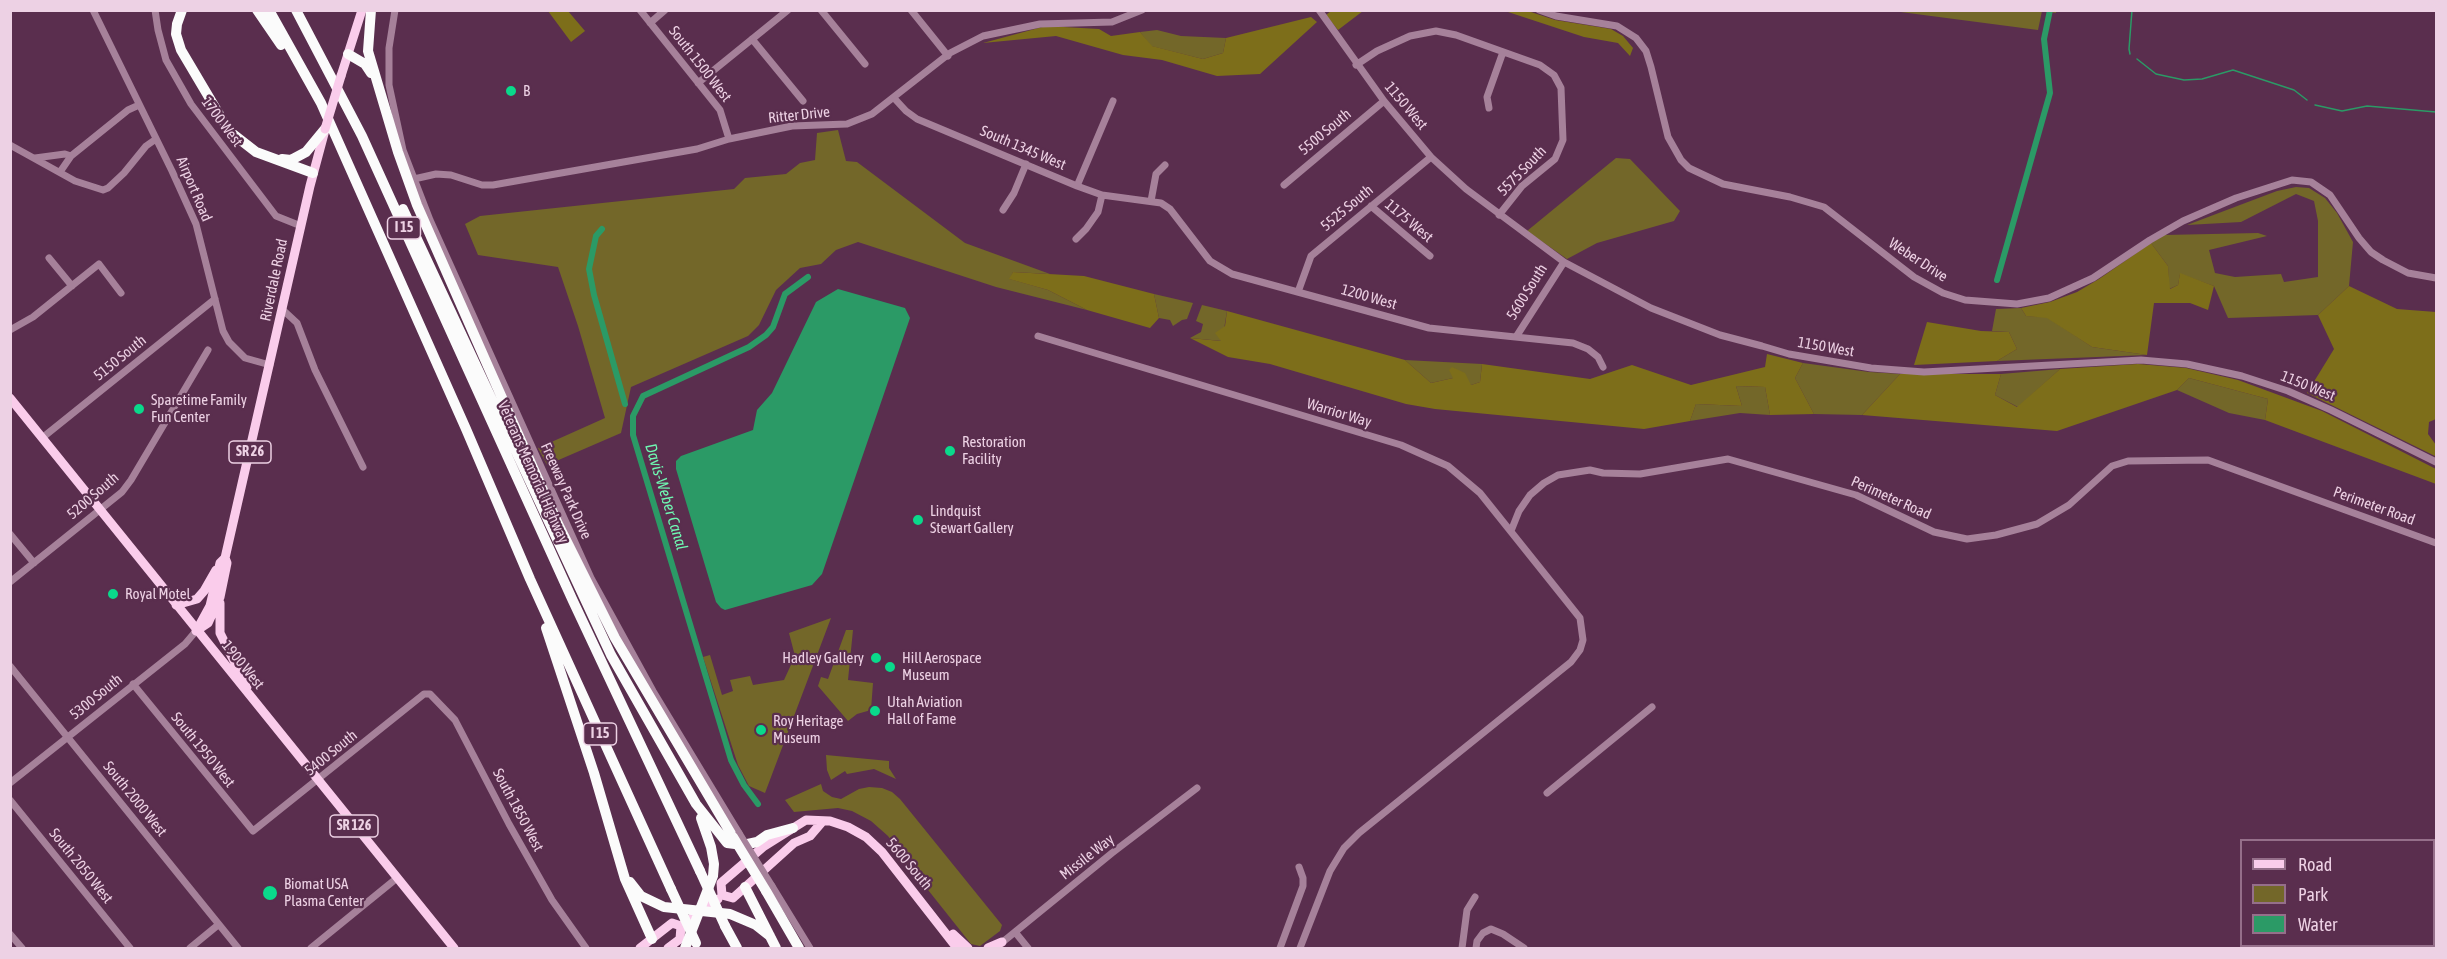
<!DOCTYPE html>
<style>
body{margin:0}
#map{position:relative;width:2447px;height:959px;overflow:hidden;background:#5a2e4e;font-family:"Asap Condensed",sans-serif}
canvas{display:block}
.frame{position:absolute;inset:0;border:12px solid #edd1e4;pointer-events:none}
.legend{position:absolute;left:2240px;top:839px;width:195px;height:108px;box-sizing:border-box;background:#5a2e4e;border:2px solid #956f8a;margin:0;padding:8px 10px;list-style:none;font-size:18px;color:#edd1e4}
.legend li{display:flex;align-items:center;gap:12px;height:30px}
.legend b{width:30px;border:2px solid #956f8a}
</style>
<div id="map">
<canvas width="2447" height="959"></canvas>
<div class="frame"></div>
<ul class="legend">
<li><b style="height:8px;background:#facceb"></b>Road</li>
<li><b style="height:16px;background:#736729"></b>Park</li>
<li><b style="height:16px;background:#2b9a66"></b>Water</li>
</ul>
</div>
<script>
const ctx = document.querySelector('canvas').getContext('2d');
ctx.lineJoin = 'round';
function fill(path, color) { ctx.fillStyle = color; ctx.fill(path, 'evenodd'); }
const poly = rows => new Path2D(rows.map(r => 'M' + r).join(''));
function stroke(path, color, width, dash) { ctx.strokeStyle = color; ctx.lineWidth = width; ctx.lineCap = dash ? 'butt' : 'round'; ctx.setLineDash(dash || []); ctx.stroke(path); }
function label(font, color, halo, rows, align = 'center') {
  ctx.font = font + ' "Asap Condensed",sans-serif'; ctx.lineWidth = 4.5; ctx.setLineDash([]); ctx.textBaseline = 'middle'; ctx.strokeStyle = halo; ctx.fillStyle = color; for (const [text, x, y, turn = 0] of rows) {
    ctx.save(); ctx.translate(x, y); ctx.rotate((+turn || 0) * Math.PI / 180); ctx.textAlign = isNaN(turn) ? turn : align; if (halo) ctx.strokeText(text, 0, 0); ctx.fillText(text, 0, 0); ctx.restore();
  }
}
const green = poly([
 [1893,11,2056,10,2056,13,2042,11,2038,30],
 [1157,30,1181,36,1226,38,1223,53,1203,59,1151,46,1140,32],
 [838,130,846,161,857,162,965,243,1050,274,1013,272,1010,279,1048,290,1087,310,996,287,858,242,836,250,821,264,800,268,776,290,759,325,748,336,631,387,621,433,547,465,538,448,605,418,578,326,558,267,478,255,465,224,480,216,734,189,745,178,786,174,800,163,815,160,817,133],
 [1616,158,1630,159,1680,211,1674,221,1597,243,1567,259,1527,231],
 [2296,187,2309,188,2325,198,2337,213,2353,242,2349,286,2318,315,2228,318,2214,286,2180,274,2178,285,2169,289,2168,266,2151,243,2164,235,2258,233,2267,236,2209,250,2215,273,2235,277,2281,274,2284,282,2318,277,2318,221,2314,201,2296,194,2241,222,2187,225,2277,191],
 [1154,294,1193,303,1187,319,1182,320,1173,326,1170,320,1159,318],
 [1202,305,1227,311,1222,341,1190,338,1201,332,1203,324,1196,321],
 [2021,308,2026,316,2047,317,2092,347,2147,355,1997,361,2017,349,2009,332,1992,331,1996,309],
 [1405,360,1482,364,1480,382,1471,385,1453,378,1431,383],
 [1803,363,1869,372,1900,374,1862,415,1814,414,1795,378],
 [2060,369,2018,407,1995,395,2001,374],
 [2189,378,2268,399,2265,420,2229,413,2177,390],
 [1736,386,1765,387,1770,415,1740,413,1690,421,1696,404,1742,406],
 [831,618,765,793,749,786,738,765,703,657,710,655,722,695,733,691,730,680,750,676,753,685,784,680,795,656,789,633],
 [846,630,853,630,848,680,873,683,871,710,857,714,848,721,818,686,821,677,828,679],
 [826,755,889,761,889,768,896,779,874,769,847,774,845,771,831,780,827,770],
 [821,784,823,791,832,797,841,799,859,789,869,787,882,788,892,792,900,799,1002,925,1000,931,980,946,971,944,909,866,888,836,871,821,852,811,838,808,794,812,785,800]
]);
const forest = poly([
 [548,11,568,11,585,31,571,42],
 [1331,11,1363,11,1338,30,1326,15],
 [1505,11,1528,11,1555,20,1611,29,1623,36,1633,48,1630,56,1618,43,1584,37],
 [1311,17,1317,22,1260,74,1217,76,1162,60,1123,55,1056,36,983,43,1046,26,1099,29,1111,36,1140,32,1152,46,1203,59,1223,53,1226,38],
 [2151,243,2168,266,2170,289,2178,285,2180,273,2214,286,2208,310,2190,303,2154,303,2147,355,2092,347,2047,318,2026,316,2021,308,2050,302,2077,292,2099,279],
 [1013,272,1084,276,1154,294,1159,318,1150,328,1087,310,1048,290,1009,279],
 [2349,286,2397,309,2436,312,2436,419,2429,422,2428,434,2436,445,2435,456,2307,393,2334,349,2318,315],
 [1227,311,1405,360,1431,383,1453,378,1449,370,1452,367,1465,373,1471,385,1480,382,1482,364,1590,379,1632,365,1691,385,1765,367,1767,354,1803,363,1795,378,1814,414,1770,415,1765,387,1736,386,1742,406,1696,404,1690,421,1644,429,1435,409,1406,404,1270,364,1228,357,1190,338,1221,341,1215,333,1225,326],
 [1927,322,1981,331,2009,332,2017,349,1997,361,1914,365],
 [2138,364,2186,368,2238,380,2322,411,2436,469,2436,484,2265,420,2268,399,2189,378,2177,390,2057,431,1862,415,1900,374,2001,374,1995,395,2017,407,2060,369]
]);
const water = poly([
 [838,289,905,308,910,318,822,574,812,585,725,610,721,608,716,602,676,469,676,461,681,456,753,430,757,410,772,393,816,302]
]);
const stream = poly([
 [2130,54,2129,49,2132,10],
 [2137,59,2156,74,2184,80,2202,79,2233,70,2294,90,2307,100],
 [2315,105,2342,111,2367,106,2436,112]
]);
const canal = poly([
 [602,229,596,236,589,269,594,295,625,404],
 [1997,280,2050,93,2044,39,2050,10],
 [758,804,744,785,731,760,633,435,633,416,643,396,749,347,766,335,773,327,785,294,808,277]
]);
const minor = poly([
 [93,10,172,171,196,224,223,331,229,342,245,358,270,365],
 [155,10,158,30,166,60,191,104,276,216,301,226],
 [395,10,389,48,389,85,403,150,430,220,591,578,653,691,739,833],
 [640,10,720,110,729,139],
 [821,10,865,64],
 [911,10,948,56],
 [1319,10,1384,101,1431,157,1466,189,1564,262,1651,308,1720,335,1762,346,1789,354,1871,368,1924,372,2141,360,2187,364,2242,376,2288,391,2331,410,2436,462],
 [1539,10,1556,16,1617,26,1636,38,1646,51,1651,67,1668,137,1681,160,1689,168,1723,184,1790,197,1824,207,1914,277,1943,293,1965,300,2017,304,2049,298,2093,278,2150,240,2183,221,2236,198,2292,180,2311,182,2330,195,2359,238,2371,252,2383,260,2408,273,2436,278],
 [650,23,665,10],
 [752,39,803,101],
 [1356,65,1377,51,1410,36,1436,31,1456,35,1540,65,1554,75,1561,88,1563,140,1555,159,1522,186,1499,215],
 [698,83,788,10],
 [894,98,906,111,917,119,1077,186,1102,195,1161,203,1170,209,1210,261,1232,274,1429,328,1573,343,1588,349,1598,357,1603,367],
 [1489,108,1487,97,1503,52],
 [10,145,75,181,103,190,108,188,124,173,146,146,156,139],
 [35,158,65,154,71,156,128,110,139,105],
 [60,172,71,156],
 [414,179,436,174,451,175,482,185,493,185,697,149,729,139,792,126,847,124,872,114,950,53,983,36,1040,24,1112,22,1142,10],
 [1284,185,1384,101],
 [1077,186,1113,101],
 [1151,201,1156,174,1165,165],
 [1371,206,1430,256],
 [1003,210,1014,193,1026,164],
 [1076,239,1086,229,1098,212,1102,195],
 [49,258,72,286],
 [1298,292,1311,256,1431,157],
 [283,310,297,323,315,370,363,467],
 [10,330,33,317,99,264,121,293],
 [1038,336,1401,445,1448,466,1480,493,1580,618,1583,640,1580,650,1571,662,1359,833,1344,848,1330,871,1300,948],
 [1516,337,1564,262],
 [42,438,215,299],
 [1511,531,1519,511,1530,495,1544,483,1558,475,1590,470,1603,473,1640,474,1728,459,1856,495,1934,532,1967,539,1996,535,2037,524,2069,505,2112,466,2128,461,2208,460,2436,543],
 [10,534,34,563],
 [10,582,122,492,131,480,208,350],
 [10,666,238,948],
 [133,684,253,831,424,694,430,694,455,720,509,824,552,900,586,948],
 [10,783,185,644,196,631],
 [1547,793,1652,707],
 [10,800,130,948],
 [772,886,810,948],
 [1015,932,1028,948],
 [10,934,22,948],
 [999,945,1112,853,1197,788],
 [190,948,218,925],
 [311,948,397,878],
 [1280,948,1303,886,1303,878,1299,867],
 [1462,948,1467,910,1475,897],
 [1476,948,1477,941,1483,933,1491,929,1503,934,1524,948]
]);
const major = poly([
 [341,76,362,10],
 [10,398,454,948],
 [220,603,220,633,247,687],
 [176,605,197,599,204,591,216,570],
 [198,628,210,606,220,563,225,558],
 [196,631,208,623,220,597,227,563,225,558,310,186,325,130],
 [722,895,721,883,763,847,806,820,830,821,848,827,866,837,882,852,957,948],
 [722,895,733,898,794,843,810,836,822,822],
 [953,934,968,948],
 [640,948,672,923,681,926,718,899],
 [668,948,680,939,681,926],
 [988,948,1002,942]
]);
const highway = poly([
 [182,10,177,24,176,34,181,50,229,131,256,152,313,173],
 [257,10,281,45],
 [269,10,321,103,466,429,530,579,671,889],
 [296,10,362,136,573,601,700,871],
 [371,10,368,51,398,152,417,205,487,364,558,524,615,638,733,837],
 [348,54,365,64,371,73],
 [282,159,291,160,306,152,325,129],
 [403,209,611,655,696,804,727,843,743,845,757,842,767,835,793,828],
 [546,628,594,773,625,879,652,939],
 [630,882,641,896,664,907,730,914,756,925,770,936],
 [745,887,776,948],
 [766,891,799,948],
 [725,926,737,948],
 [685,948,713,876,714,864,711,847,701,818]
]);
const minorBridge = poly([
 [739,833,772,886]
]);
const majorBridge = poly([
 [325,129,341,76]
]);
const highwayBridge = poly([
 [733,837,766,891],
 [700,871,725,926],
 [671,889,696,943]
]);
const markers = [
 [511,91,6,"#0ad98b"],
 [139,409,6,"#0ad98b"],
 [950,451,6,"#0ad98b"],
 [918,520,6,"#0ad98b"],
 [113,594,6,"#0ad98b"],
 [876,658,6,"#0ad98b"],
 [890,667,6,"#0ad98b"],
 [875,711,6,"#0ad98b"],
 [761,730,6,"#0ad98b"],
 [270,893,8,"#0ad98b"]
];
const shields = [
 [404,228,33],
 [250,452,42],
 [600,734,33],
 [354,826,48]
];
const shieldNames = [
 ["I 15",404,228],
 ["SR 26",250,452],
 ["I 15",600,734],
 ["SR 126",354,826]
];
const streetNames = [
 ["South 1500 West",700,64,52],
 ["1150 West",1406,106,50],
 ["Ritter Drive",799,115,-6],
 ["1700 West",222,122,53],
 ["5500 South",1325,132,-40],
 ["South 1345 West",1023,148,23],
 ["5575 South",1522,171,-46],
 ["Airport Road",194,189,67],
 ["5525 South",1347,208,-40],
 ["1175 West",1409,221,40],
 ["Weber Drive",1918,260,33],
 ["Riverdale Road",274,280,-78],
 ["5600 South",1527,292,-58],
 ["1200 West",1369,297,16],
 ["1150 West",1826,347,10],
 ["5150 South",120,358,-39],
 ["1150 West",2308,386,22],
 ["Warrior Way",1339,413,17],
 ["Veterans Memorial Highway",533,472,66],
 ["Freeway Park Drive",566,491,66],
 ["5200 South",93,496,-41],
 ["Perimeter Road",1891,498,24],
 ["Perimeter Road",2374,506,20],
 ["1900 West",243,665,51],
 ["5300 South",96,697,-39],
 ["South 1950 West",203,750,51],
 ["5400 South",331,753,-39],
 ["South 2000 West",135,799,51],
 ["South 1850 West",518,810,62],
 ["Missile Way",1087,857,-38],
 ["5600 South",909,864,50],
 ["South 2050 West",81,866,51]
];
const poiNames = [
 ["B",523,91],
 ["Sparetime Family",151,400],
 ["Fun Center",151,417],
 ["Restoration",962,442],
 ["Facility",962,459],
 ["Lindquist",930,511],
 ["Stewart Gallery",930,528],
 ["Royal Motel",125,594],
 ["Hadley Gallery",864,658,"right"],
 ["Hill Aerospace",902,658],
 ["Museum",902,675],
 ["Utah Aviation",887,702],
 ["Hall of Fame",887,719],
 ["Roy Heritage",773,721],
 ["Museum",773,738],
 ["Biomat USA",284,884],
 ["Plasma Center",284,901]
];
const waterNames = [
 ["Davis-Weber Canal",666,497,73]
];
fill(green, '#736729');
fill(forest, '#7d6e1a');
fill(water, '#2b9a66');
stroke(stream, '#2b9a66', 1.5);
stroke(canal, '#2b9a66', 6);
stroke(minor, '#a6819a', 7);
stroke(major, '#facceb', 9);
stroke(highway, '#fbfbfb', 10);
stroke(minorBridge, '#a6819a', 7);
stroke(majorBridge, '#facceb', 9);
stroke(highwayBridge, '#fbfbfb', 10);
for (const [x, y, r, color] of markers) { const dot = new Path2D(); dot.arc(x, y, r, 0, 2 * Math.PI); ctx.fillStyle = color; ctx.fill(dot); stroke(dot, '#5a2e4e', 2); }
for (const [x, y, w] of shields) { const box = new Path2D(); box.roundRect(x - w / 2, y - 11, w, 22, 4.5); ctx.fillStyle = '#5a2e4e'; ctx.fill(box); stroke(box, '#edd1e4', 1.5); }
label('bold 14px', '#edd1e4', null, shieldNames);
label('15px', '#edd1e4', '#5a2e4e', streetNames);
label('15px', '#edd1e4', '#5a2e4e', poiNames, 'left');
label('italic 16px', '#6ff8b2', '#5a2e4e', waterNames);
</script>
